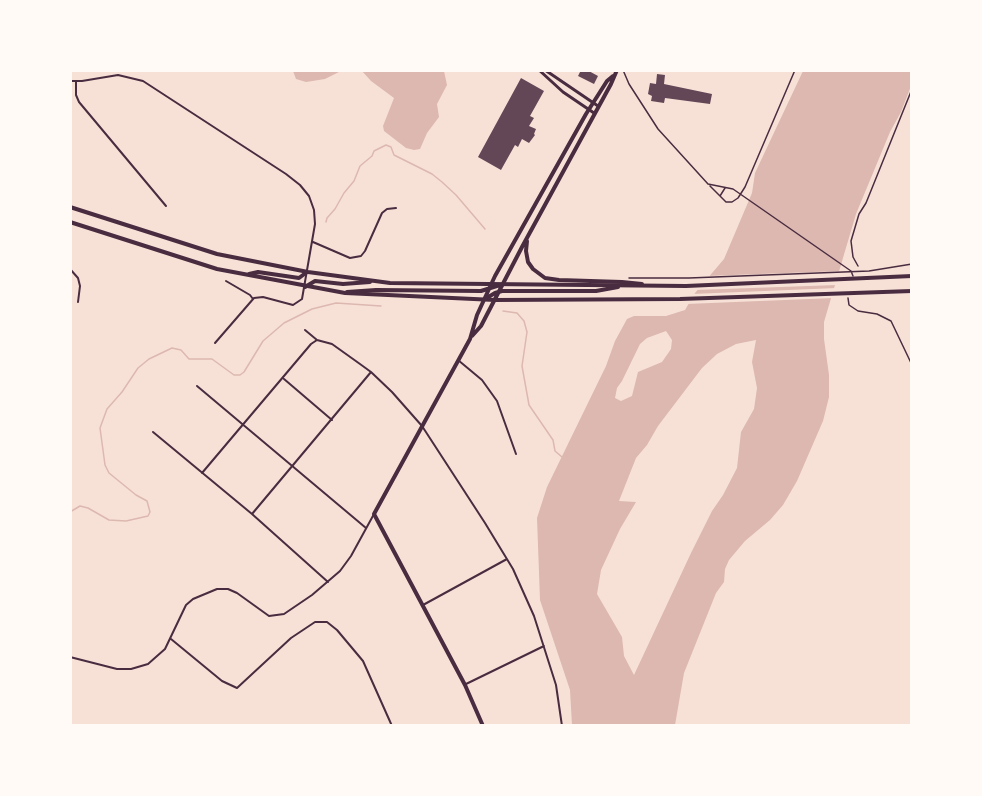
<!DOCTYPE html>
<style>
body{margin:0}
#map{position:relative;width:982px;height:796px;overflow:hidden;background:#f7e1d7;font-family:Rubik,sans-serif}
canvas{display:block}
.frame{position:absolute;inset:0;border:72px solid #fffaf5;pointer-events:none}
</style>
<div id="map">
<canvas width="982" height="796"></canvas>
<div class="frame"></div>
</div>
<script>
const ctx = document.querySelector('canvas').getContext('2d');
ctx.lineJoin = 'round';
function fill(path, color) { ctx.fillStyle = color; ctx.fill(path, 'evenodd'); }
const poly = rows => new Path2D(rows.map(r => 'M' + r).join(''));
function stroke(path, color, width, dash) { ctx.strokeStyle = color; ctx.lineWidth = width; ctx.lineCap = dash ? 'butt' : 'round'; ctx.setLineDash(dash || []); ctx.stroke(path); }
const water = poly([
 [293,71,293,70,341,71,325,79,306,82,296,79],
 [362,71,444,71,447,85,437,104,439,117,427,133,420,149,414,150,406,148,384,131,383,126,394,98,371,81],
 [803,71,911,71,911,86,901,112,890,132,856,214,824,322,824,339,829,375,829,397,823,421,797,481,783,505,770,520,745,541,729,560,725,569,724,582,716,593,684,673,675,725,572,725,570,690,540,600,537,518,547,487,606,366,615,341,627,319,634,316,666,316,685,310,695,293,724,259,752,193,755,173],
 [666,331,672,340,671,349,662,362,638,372,632,396,621,401,615,398,617,388,622,381,640,344,647,338],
 [756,340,752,362,757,388,754,409,741,432,737,468,723,495,712,511,691,553,634,675,624,656,622,637,597,594,601,570,620,529,636,502,619,501,636,458,647,445,658,426,702,368,717,354,736,344]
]);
const pier = poly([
 [841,271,837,285,695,290,706,276],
 [837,288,834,298,686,304,692,294]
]);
const stream = poly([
 [326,222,327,218,335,209,344,193,354,181,360,166,372,156,374,151,386,145,391,147,394,155,432,174,442,182,456,195,485,229],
 [503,311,517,313,524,321,527,332,522,366,529,405,553,440,555,451,562,457],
 [70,512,80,506,88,508,109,520,126,521,148,516,150,512,147,501,136,495,109,473,105,465,100,428,107,409,122,392,138,368,149,359,172,348,181,350,189,359,212,359,234,375,240,375,244,372,263,341,284,323,312,309,336,303,381,306]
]);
const building = poly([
 [581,70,587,70,598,76,594,84,578,76],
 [657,74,665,75,664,84,712,94,710,104,665,98,664,103,651,101,652,96,648,94,650,83,656,84],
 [521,78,544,91,530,116,534,118,529,126,536,129,534,134,535,135,529,143,522,139,518,147,515,145,501,170,478,157]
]);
const path = poly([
 [623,70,629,84,658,129,708,184,733,189,851,271,853,276],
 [710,186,726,202,732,202,738,198,745,187,795,70],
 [720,196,725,188],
 [858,266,853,257,851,241,859,214,866,203,912,89],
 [629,278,689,278,869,271,912,264],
 [848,298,849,305,858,311,877,314,891,321,912,365]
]);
const minor = poly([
 [70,81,82,81,118,75,143,81,286,174,300,185,309,196,314,210,315,224,302,299,293,305,263,297,254,298,215,343],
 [76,82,76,95,79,102,166,206],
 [313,242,350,258,361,256,365,251,382,213,387,209,396,208],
 [70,269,78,278,80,286,78,302],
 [226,281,250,295,253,299],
 [305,330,317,340,332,344,360,364,371,372,392,392,422,426,485,523,513,569,534,616,556,685,562,726],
 [458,360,482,380,497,401,516,454],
 [284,379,332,420],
 [197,386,366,528],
 [153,432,252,514,328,582],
 [202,473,311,344,317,340],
 [252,514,371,372],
 [423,605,507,559],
 [171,639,222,681,237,688,291,638,315,622,327,622,337,630,363,661,392,726],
 [70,657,117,669,131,669,148,664,165,649,186,605,193,599,217,589,228,589,237,593,269,616,284,614,312,595,340,571,351,556,374,514],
 [466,684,544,646]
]);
const tertiary = poly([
 [539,70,563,92,594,113],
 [545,70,598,106]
]);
const secondary = poly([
 [527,241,526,251,528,262,533,269,545,278,559,280,622,282,642,284],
 [347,292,376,290,481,291,500,285],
 [485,299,495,293,502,291,596,291,618,287],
 [472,336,481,326,522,247,611,84,617,70],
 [483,726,465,685,374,514,470,339,477,315,495,276,586,114,607,81,613,76]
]);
const primary = poly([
 [70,207,217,254,308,272,390,283,686,286,912,276],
 [70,222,217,269,345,293,495,300,680,299,912,291],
 [249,274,258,272,299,278,307,272],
 [305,287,315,281,343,284,370,282]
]);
fill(water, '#dcb8b0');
fill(pier, '#f7e1d7');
stroke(stream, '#dcb8b0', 1.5);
fill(building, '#644757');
stroke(path, '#4a2c40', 1.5);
stroke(minor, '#4a2c40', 2);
stroke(tertiary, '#4a2c40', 3);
stroke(secondary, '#4a2c40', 4);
stroke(primary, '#4a2c40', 4);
</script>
